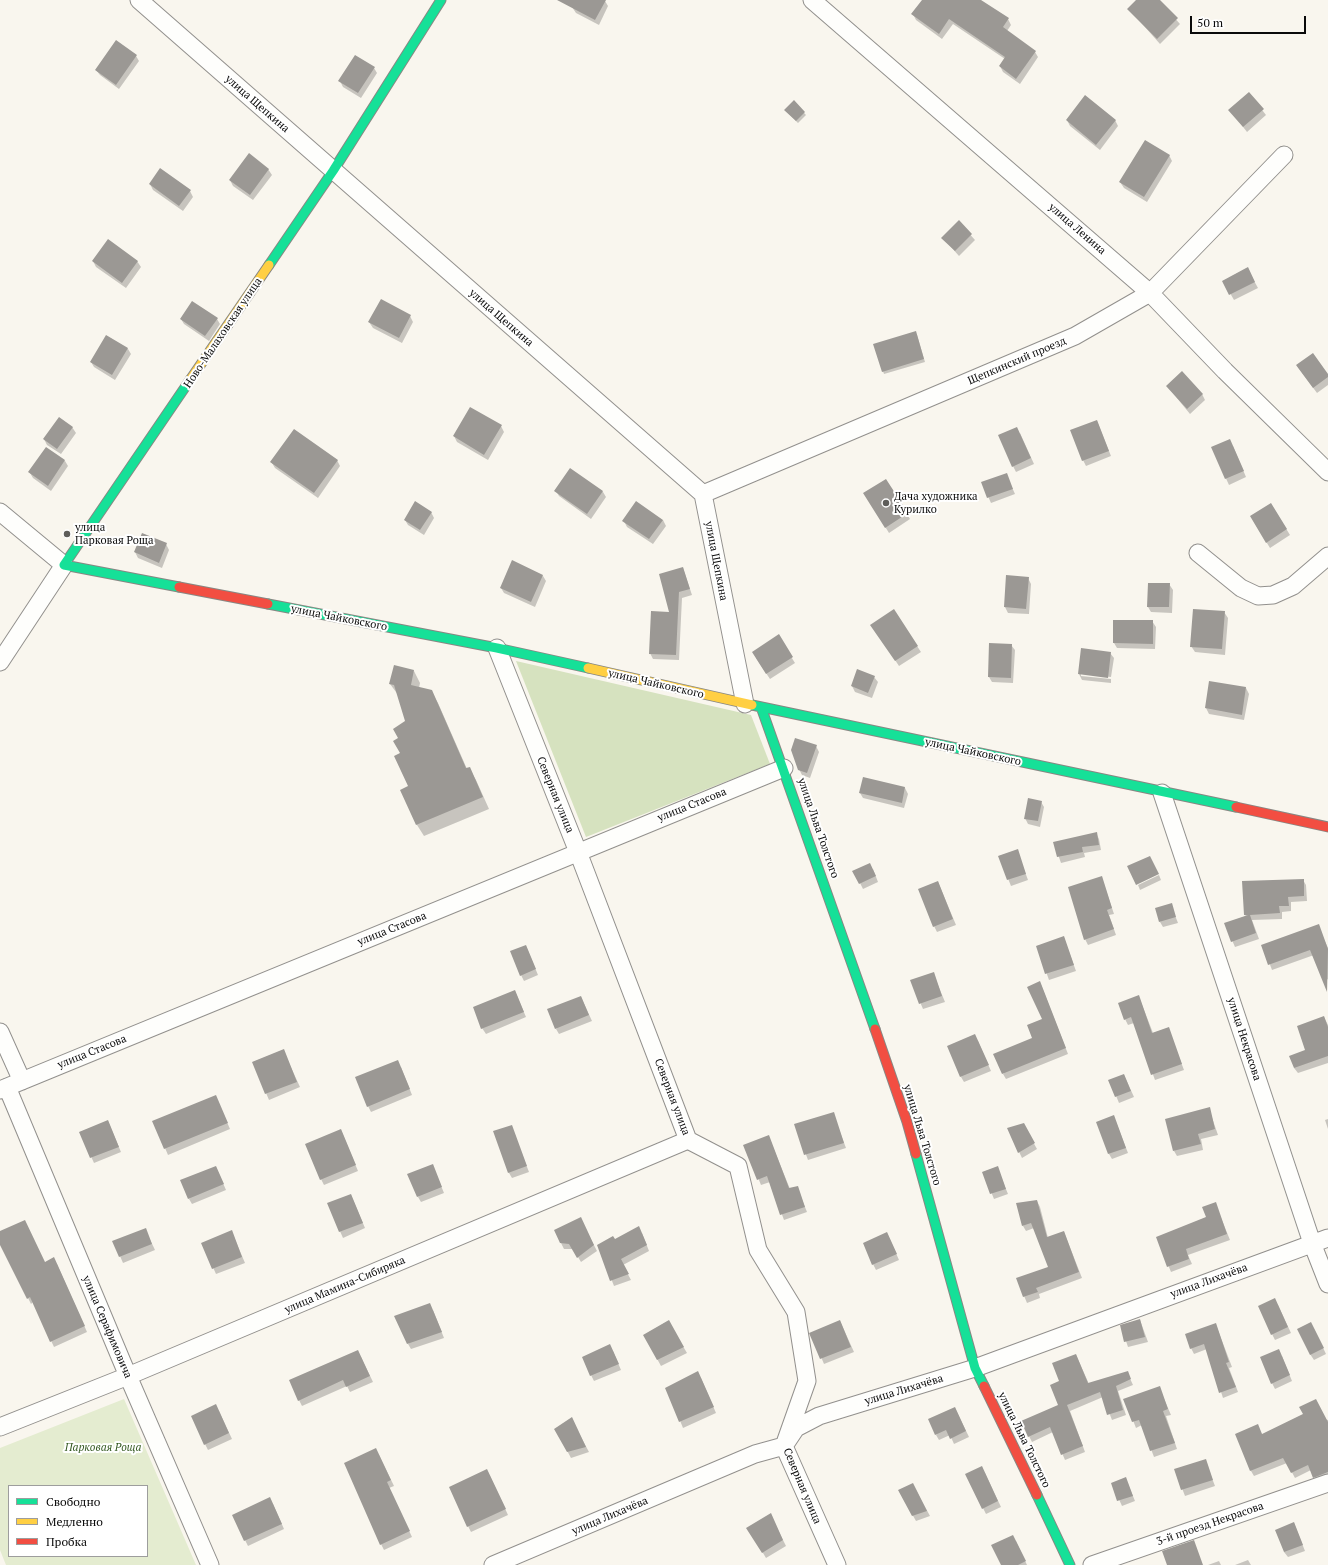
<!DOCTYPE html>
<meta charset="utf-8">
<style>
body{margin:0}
#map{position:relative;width:1328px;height:1565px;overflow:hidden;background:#f9f6ee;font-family:"PT Serif",serif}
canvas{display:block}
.legend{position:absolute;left:8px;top:1485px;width:140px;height:72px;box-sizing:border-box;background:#fff;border:1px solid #9d9d9d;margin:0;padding:5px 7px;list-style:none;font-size:12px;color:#0a0a0a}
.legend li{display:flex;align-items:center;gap:8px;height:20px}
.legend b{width:20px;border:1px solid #9d9d9d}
.scale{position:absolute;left:1190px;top:16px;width:116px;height:18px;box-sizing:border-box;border:2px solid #0a0a0a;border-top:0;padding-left:5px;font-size:12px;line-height:14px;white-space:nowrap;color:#0a0a0a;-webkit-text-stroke:3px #fff;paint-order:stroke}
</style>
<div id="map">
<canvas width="1328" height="1565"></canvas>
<ul class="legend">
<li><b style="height:5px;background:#16e098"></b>Свободно</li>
<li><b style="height:5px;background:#ffcf43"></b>Медленно</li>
<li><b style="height:5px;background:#f24e42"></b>Пробка</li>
</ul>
<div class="scale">50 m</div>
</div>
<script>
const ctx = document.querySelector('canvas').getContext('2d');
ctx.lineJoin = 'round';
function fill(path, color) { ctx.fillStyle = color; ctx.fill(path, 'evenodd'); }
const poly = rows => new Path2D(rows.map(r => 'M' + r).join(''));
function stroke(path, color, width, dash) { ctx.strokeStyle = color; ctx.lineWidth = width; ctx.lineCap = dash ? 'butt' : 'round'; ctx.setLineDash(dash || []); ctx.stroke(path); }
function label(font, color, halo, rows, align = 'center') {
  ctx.font = font + ' "PT Serif",serif'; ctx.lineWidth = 4; ctx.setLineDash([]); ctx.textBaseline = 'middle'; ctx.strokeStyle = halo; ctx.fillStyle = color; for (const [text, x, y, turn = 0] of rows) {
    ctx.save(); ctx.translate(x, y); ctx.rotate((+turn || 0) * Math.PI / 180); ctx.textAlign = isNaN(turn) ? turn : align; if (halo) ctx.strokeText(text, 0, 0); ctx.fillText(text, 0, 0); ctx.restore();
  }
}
const green = poly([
 [124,1399,196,1565,6,1565,0,1550,0,1448],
 [9,1486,147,1486,147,1556,9,1556]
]);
const forest = poly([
 [516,661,751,715,770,764,586,837]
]);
const shadow = poly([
 [576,0,605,1,608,6,599,25,576,13,572,7],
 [923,0,980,0,1008,19,1011,25,1007,31,1035,52,1038,57,1020,84,1003,72,1000,66,1005,59,953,24,942,39,916,20,913,14],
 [1138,0,1159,0,1180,24,1160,44,1129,9],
 [136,56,139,61,119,89,100,75,96,70],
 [374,68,377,73,361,98,343,87,340,81],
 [1249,93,1266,115,1247,132,1230,110],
 [794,102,806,115,798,123,787,112],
 [1067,120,1115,120,1118,126,1100,150,1070,126],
 [1169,155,1172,161,1147,202,1124,188,1120,182],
 [268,169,272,175,253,200,233,186,230,180],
 [150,184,190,191,193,197,183,211,153,190],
 [959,222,975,240,959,256,943,238],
 [93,261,137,261,141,267,126,288,96,267],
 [1247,268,1258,288,1234,300,1223,281],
 [410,316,413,322,402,343,373,328,369,322],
 [181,319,217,319,220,324,209,341,184,324],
 [917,335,925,362,884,374,874,345],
 [107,336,128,349,131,354,115,380,94,367,91,362],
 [1297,366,1328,376,1328,385,1317,393],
 [1167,386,1202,394,1205,400,1190,414],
 [1097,421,1111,456,1086,466,1083,460],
 [501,426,504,432,488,460,457,442,454,436],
 [72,427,76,433,61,454,47,445,44,439],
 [1020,433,1034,464,1016,472,1013,466],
 [1233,446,1246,477,1229,485,1212,448],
 [46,448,65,461,68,466,51,491,33,478,30,473],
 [337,460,340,466,318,498,275,468,272,463],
 [570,469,603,492,606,497,591,519,559,496,556,491],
 [1006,474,1015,494,991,503,982,483],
 [886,480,910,519,889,533,868,499],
 [1271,504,1290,535,1270,548,1254,522],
 [431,512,434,518,424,535,408,525,405,520],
 [663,520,666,526,653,544,627,527,624,521],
 [166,544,169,550,162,568,138,558,135,552],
 [683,568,692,595,682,598,679,660,653,659,650,653,671,613],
 [543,576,546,581,535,607,504,593,501,588],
 [1007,577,1028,578,1031,584,1029,614,1008,613,1005,607],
 [1169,584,1173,590,1172,613,1151,612,1148,607],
 [1224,612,1228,618,1225,655,1195,652,1191,646],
 [1152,621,1156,627,1155,649,1117,648,1114,643],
 [875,630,917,646,921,652,899,666],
 [778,636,795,663,770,679,756,658],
 [1011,645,1015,650,1013,683,992,682,989,677],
 [1110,653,1114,658,1111,677,1081,674,1081,676,1111,679,1111,683,1082,680,1079,674],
 [858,670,874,677,878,682,872,698,855,692,852,686],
 [414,671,420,683,419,688,431,691,438,703,467,769,469,768,476,780,489,809,424,836,417,825,401,753,399,738,406,722,399,696,390,684],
 [1246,688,1249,694,1244,720,1209,714,1206,708],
 [816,746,819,752,810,778,802,775,799,769],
 [905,788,908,794,904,808,863,798,860,793],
 [1041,802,1044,807,1040,827,1028,824,1025,818],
 [1096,833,1099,839,1101,850,1084,853,1085,857,1061,863,1054,843],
 [1017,850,1028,880,1011,886,999,856],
 [873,869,878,882,863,889,854,871],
 [1159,875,1161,880,1140,890,1138,885],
 [1102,878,1114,914,1109,915,1116,935,1088,945,1085,939],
 [1303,880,1306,885,1307,901,1291,902,1291,911,1282,912,1282,919,1252,920,1259,939,1235,947,1225,924,1246,916,1245,915],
 [938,882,956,925,937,932,934,926],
 [1171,905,1178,923,1163,927,1160,922],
 [1318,926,1328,948,1328,979,1325,981,1314,955,1272,970,1263,946],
 [1064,938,1076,971,1049,980,1037,946],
 [526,946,538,975,524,981,521,975],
 [933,973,945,1002,923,1009,911,981],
 [1040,982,1068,1054,1006,1079,1003,1074,1033,1039,1043,1020],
 [515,991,526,1017,486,1034,482,1028],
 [581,997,592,1021,559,1034,556,1029],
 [1139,997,1153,1033,1168,1028,1184,1070,1155,1080,1134,1023,1128,1025,1125,1019],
 [1324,1017,1328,1025,1328,1063,1298,1073,1294,1068,1307,1051],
 [978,1041,991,1071,964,1082,961,1077],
 [283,1050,300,1087,269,1100,253,1062],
 [401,1067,412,1095,371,1112,368,1106],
 [1124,1075,1134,1097,1119,1103,1110,1081],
 [216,1097,230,1129,168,1155,154,1122],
 [1209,1109,1218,1135,1201,1139,1203,1150,1177,1156,1174,1151],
 [833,1113,846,1148,808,1160,795,1125],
 [1328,1119,1328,1129,1325,1120],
 [108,1121,121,1152,94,1163,80,1132],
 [1116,1122,1128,1153,1112,1159,1109,1154],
 [1023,1124,1037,1149,1022,1158,1008,1129],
 [511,1126,529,1172,512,1178,509,1173],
 [341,1130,358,1171,324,1185,321,1179],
 [771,1142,790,1189,797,1187,807,1212,784,1220,770,1182,761,1185,745,1146],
 [216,1167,226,1190,192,1204,189,1199],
 [997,1167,1008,1194,994,1199,983,1172],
 [435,1171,444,1193,421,1202,418,1197],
 [351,1195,365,1228,343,1238,328,1204],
 [1037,1201,1040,1207,1048,1238,1064,1232,1082,1278,1039,1294,1040,1298,1027,1303,1017,1279,1049,1268,1034,1228,1026,1231,1023,1226],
 [1215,1203,1230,1240,1188,1255,1192,1264,1171,1272,1157,1238,1207,1217],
 [583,1224,597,1251,581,1262,573,1249,564,1249,561,1243],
 [145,1229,155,1250,123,1263,114,1242],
 [0,1232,45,1263,57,1264,87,1332,54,1347,33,1302,31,1304,0,1242],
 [642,1233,649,1251,623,1265,631,1280,614,1286,598,1245],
 [887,1233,899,1260,876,1270,873,1264],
 [234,1237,245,1263,216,1274,202,1243],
 [1278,1305,1291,1333,1275,1340,1272,1334],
 [433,1310,444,1338,411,1349,408,1344],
 [1140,1320,1148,1342,1128,1347,1121,1326],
 [668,1321,687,1353,661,1366,644,1335],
 [840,1321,854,1352,824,1364,811,1333],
 [1216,1325,1232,1367,1229,1368,1238,1392,1223,1398,1207,1349,1194,1354,1191,1348],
 [1314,1329,1326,1354,1314,1360,1310,1354],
 [613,1351,621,1370,594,1381,591,1375],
 [1076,1355,1089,1384,1127,1372,1133,1385,1118,1391,1126,1415,1112,1420,1103,1397,1070,1411,1085,1452,1065,1460,1053,1432,1032,1442,1029,1436,1059,1405,1061,1381],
 [1282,1356,1292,1381,1275,1389,1272,1383],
 [361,1357,373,1382,350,1392,347,1386,302,1406,299,1400],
 [701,1378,716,1413,683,1428,667,1388],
 [1159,1387,1171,1415,1166,1416,1177,1449,1154,1457,1142,1425,1136,1428,1125,1400],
 [955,1408,969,1437,954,1444,950,1435,939,1440,936,1435],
 [219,1411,232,1439,208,1450,205,1444],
 [1304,1414,1328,1420,1328,1479,1317,1483,1311,1470,1295,1478,1287,1463,1254,1476,1251,1471,1258,1426,1262,1435],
 [574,1424,589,1452,571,1458,556,1430],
 [379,1455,394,1486,389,1488,412,1537,384,1550,381,1544],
 [1205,1460,1215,1486,1185,1496,1175,1470],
 [985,1473,1001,1507,986,1514,983,1508],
 [490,1476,508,1515,471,1532,468,1526],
 [1126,1479,1135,1501,1122,1506,1112,1484],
 [916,1490,930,1516,916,1521,899,1491],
 [273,1504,284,1529,248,1546,245,1540],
 [773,1520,786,1546,766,1558,748,1528],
 [1294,1523,1305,1551,1288,1557,1284,1552],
 [1016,1541,1027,1565,1002,1565],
 [1248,1560,1251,1565,1235,1565],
 [1219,1561,1221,1565,1208,1565]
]);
const building = poly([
 [557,0,606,0,595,20],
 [922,0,981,0,1009,18,1003,27,1036,51,1016,79,999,66,1005,57,949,19,939,34,911,14],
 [1136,0,1160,0,1178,18,1157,39,1127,9],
 [116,40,137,55,116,85,95,70],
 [355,55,375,67,358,93,338,81],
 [1249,92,1264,109,1243,127,1228,110],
 [1085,95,1116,120,1096,145,1066,120],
 [794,100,805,112,796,121,784,110],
 [1145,140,1170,155,1144,197,1119,182],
 [249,153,269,169,250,195,229,180],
 [160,168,191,190,179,206,149,184],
 [959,220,972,234,955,251,941,238],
 [108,239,138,261,122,283,92,261],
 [1248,267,1255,282,1229,295,1222,281],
 [381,299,411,315,399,338,368,322],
 [192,301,218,318,205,336,180,319],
 [916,331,924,359,882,372,873,344],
 [106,335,128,348,112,375,90,362],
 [1313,353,1328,374,1328,377,1313,388,1296,365],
 [1182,371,1203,394,1187,409,1166,386],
 [470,407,502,425,484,455,453,436],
 [59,417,73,427,57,449,43,439],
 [1097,420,1109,451,1082,461,1070,430],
 [1017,427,1031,458,1012,467,998,435],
 [294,429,338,460,314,493,270,462],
 [1230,439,1244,471,1225,479,1211,447],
 [46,447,65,460,48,486,28,472],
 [570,468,603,491,587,514,554,491],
 [1007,473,1013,489,987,498,981,482],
 [886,479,908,513,885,528,863,493],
 [415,501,432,512,420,530,404,520],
 [636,501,663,520,649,539,622,521],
 [1271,503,1287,529,1266,543,1250,516],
 [142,533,167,543,159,563,134,552],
 [512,560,543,575,531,602,500,588],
 [683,567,690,589,679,592,676,655,649,654,651,611,669,612,659,574],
 [1006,575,1029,577,1026,609,1004,607],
 [1148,583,1170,583,1169,607,1147,607],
 [894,609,918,646,895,661,870,625],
 [1193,609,1225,611,1222,649,1190,647],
 [1113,620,1153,620,1153,644,1113,643],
 [779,634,793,657,766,674,752,652],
 [989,643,1012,644,1011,678,988,677],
 [1081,648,1111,652,1108,678,1078,674],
 [394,665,414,670,411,685,432,690,466,768,470,767,483,797,416,825,400,790,408,786,394,756,400,753,393,741,398,738,393,729,405,721,394,685,389,684],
 [857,669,875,676,868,693,851,686],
 [1209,681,1246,687,1242,715,1205,708],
 [795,738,817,745,807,773,798,770,791,750],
 [863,777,905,787,902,803,859,793],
 [1028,798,1042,801,1038,821,1024,819],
 [1097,832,1099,845,1082,847,1083,852,1057,857,1053,842],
 [1018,849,1026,874,1007,880,998,856],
 [1150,856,1159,874,1136,885,1127,866],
 [870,863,876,876,859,884,852,871],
 [1102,876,1112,908,1107,910,1114,929,1084,940,1068,887],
 [1304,879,1304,896,1288,897,1289,906,1279,906,1280,913,1250,915,1256,933,1231,942,1224,923,1248,915,1244,915,1242,881],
 [938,881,953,919,933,927,918,889],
 [1172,903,1176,917,1159,922,1155,908],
 [1319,924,1328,949,1327,992,1310,950,1268,965,1261,945],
 [1064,936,1074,965,1045,974,1036,946],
 [526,945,536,969,520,976,510,951],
 [934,972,942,996,919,1004,910,980],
 [1040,981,1066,1048,1002,1074,993,1054,1032,1038,1027,1025,1042,1019,1027,987],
 [515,990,524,1012,481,1029,473,1007],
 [1139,995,1152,1033,1169,1027,1182,1064,1151,1075,1131,1017,1124,1020,1118,1003],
 [581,996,589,1015,555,1029,547,1009],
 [1324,1016,1328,1027,1328,1056,1294,1068,1289,1056,1305,1050,1297,1026],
 [975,1034,989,1065,960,1077,947,1046],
 [284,1049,297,1082,265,1094,252,1062],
 [398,1060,410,1089,367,1107,355,1077],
 [1124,1074,1131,1091,1115,1097,1108,1080],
 [216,1095,228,1123,164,1149,152,1121],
 [1210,1107,1215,1129,1198,1134,1201,1144,1173,1151,1165,1119],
 [834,1112,844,1143,804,1155,794,1124],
 [1114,1115,1126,1148,1108,1154,1096,1122],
 [108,1120,119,1147,90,1158,79,1132],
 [1024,1123,1035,1143,1018,1153,1007,1128],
 [512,1125,527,1166,508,1173,493,1131],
 [341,1129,356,1165,320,1180,305,1144],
 [769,1135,789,1188,798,1186,805,1207,780,1215,767,1176,757,1180,743,1145],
 [433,1164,442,1187,417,1197,407,1174],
 [216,1166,224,1184,188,1199,180,1180],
 [998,1166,1006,1189,990,1194,982,1172],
 [351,1194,363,1223,339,1232,327,1203],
 [1037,1200,1047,1237,1064,1231,1079,1272,1036,1288,1038,1292,1023,1297,1016,1278,1048,1267,1031,1223,1022,1226,1016,1203],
 [1216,1202,1227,1234,1186,1249,1189,1259,1167,1267,1156,1237,1206,1217,1202,1207],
 [581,1217,594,1245,577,1258,569,1244,560,1243,554,1230],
 [25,1220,45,1262,54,1257,85,1326,50,1342,30,1297,27,1299,0,1245,0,1231],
 [639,1226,647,1245,621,1259,629,1274,610,1281,597,1245,613,1236,615,1239],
 [146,1228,152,1244,119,1257,112,1241],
 [232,1230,242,1257,212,1269,201,1243],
 [887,1232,897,1254,872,1265,863,1243],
 [1275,1298,1288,1327,1271,1335,1258,1306],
 [430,1303,442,1332,407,1344,394,1316],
 [1140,1319,1145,1337,1124,1342,1120,1325],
 [669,1320,684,1347,657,1360,643,1335],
 [840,1320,851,1347,820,1359,809,1333],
 [1311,1322,1324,1348,1310,1355,1297,1329],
 [1216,1323,1229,1362,1226,1363,1236,1387,1219,1393,1204,1344,1190,1349,1185,1334],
 [610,1344,619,1364,590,1376,582,1357],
 [1279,1349,1290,1375,1271,1384,1260,1357],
 [358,1350,370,1376,346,1387,343,1380,298,1401,289,1380],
 [1076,1354,1088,1383,1128,1371,1131,1379,1116,1386,1123,1410,1107,1415,1100,1392,1067,1405,1083,1446,1061,1455,1050,1427,1028,1437,1021,1421,1058,1405,1050,1385,1059,1381,1052,1363],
 [698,1371,714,1407,679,1422,665,1388],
 [1160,1386,1168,1409,1163,1411,1175,1443,1150,1451,1139,1420,1132,1422,1123,1399],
 [1316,1399,1328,1422,1328,1472,1313,1478,1308,1465,1291,1473,1283,1458,1250,1471,1235,1434,1258,1424,1262,1434,1303,1414,1299,1407],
 [216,1404,229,1433,204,1445,191,1416],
 [955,1407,966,1431,950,1439,946,1430,935,1435,928,1419],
 [572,1417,586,1447,567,1452,554,1429],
 [376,1448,391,1480,387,1482,410,1531,380,1545,344,1463],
 [1206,1459,1213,1480,1181,1490,1174,1469],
 [982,1466,998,1501,982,1509,965,1474],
 [487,1469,506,1509,467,1527,449,1487],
 [1126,1477,1133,1496,1117,1501,1111,1483],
 [913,1483,927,1511,912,1516,898,1490],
 [270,1497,282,1524,244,1541,232,1515],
 [771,1513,783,1540,762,1553,746,1528],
 [1294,1522,1303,1545,1284,1552,1275,1530],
 [1013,1535,1026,1561,1018,1565,1001,1565,991,1545],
 [1194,1540,1203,1565,1167,1565,1162,1551]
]);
const street = poly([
 [139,0,703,494,745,704],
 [812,0,1150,293,1225,371,1328,472],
 [703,494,1075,336,1150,293,1284,155],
 [0,512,64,565,0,662],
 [1198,553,1241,588,1258,596,1273,595,1293,586,1328,556],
 [497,648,578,852,688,1140,738,1166,758,1250,796,1312,807,1381,784,1446,837,1565],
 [1162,793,1312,1243,1328,1284],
 [0,1032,22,1081],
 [7,1087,128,1376,210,1565],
 [0,1090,784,768],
 [0,1427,128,1376,688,1140],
 [493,1565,755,1454,784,1446,796,1428,819,1416,975,1368,1328,1238],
 [1092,1565,1328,1483]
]);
const fast = poly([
 [269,265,333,171,441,0],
 [179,587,64,565,190,380],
 [268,604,497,648,588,668],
 [752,705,1236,807],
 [761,707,875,1029],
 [916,1154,975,1368,984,1386],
 [1037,1495,1070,1565]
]);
const slow = poly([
 [190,380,269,265],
 [588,668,752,705]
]);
const jam = poly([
 [179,587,268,604],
 [1236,807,1328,827],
 [875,1029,907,1122,916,1154],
 [984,1386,1037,1495]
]);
const markers = [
 [886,503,4,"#5e5d5a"],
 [67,534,4,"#5e5d5a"]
];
const streetNames = [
 ["улица Щепкина",257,104,41],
 ["улица Ленина",1077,229,41],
 ["улица Щепкина",501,318,41],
 ["Ново-Малаховская улица",223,333,-56],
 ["Щепкинский проезд",1017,361,-23],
 ["улица Щепкина",716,561,79],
 ["улица Чайковского",339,618,11],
 ["улица Чайковского",656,684,13],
 ["улица Чайковского",973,752,12],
 ["Северная улица",555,795,68],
 ["улица Стасова",692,805,-22],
 ["улица Льва Толстого",818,828,71],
 ["улица Стасова",392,929,-22],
 ["улица Некрасова",1244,1039,72],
 ["улица Стасова",92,1052,-22],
 ["Северная улица",672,1097,69],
 ["улица Льва Толстого",922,1135,73],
 ["улица Лихачёва",1209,1281,-20],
 ["улица Мамина-Сибиряка",345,1285,-23],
 ["улица Серафимовича",107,1327,67],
 ["улица Лихачёва",904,1390,-17],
 ["улица Льва Толстого",1024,1440,64],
 ["Северная улица",802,1486,67],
 ["улица Лихачёва",610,1516,-23],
 ["3-й проезд Некрасова",1210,1524,-19]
];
const poiNames = [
 ["Дача художника",894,497],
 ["Курилко",894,510],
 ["улица",75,528],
 ["Парковая Роща",75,541]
];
const parkNames = [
 ["Парковая Роща",103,1448]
];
fill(green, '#e4ecd0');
fill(forest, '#d6e2bf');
fill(shadow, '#0003');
fill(building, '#9b9894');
stroke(street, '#92908d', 19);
stroke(fast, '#888783', 11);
stroke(slow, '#888783', 11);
stroke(jam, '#888783', 11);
stroke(street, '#fefefc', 17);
stroke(fast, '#16e098', 9);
stroke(slow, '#ffcf43', 9);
stroke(jam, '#f24e42', 9);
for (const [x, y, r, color] of markers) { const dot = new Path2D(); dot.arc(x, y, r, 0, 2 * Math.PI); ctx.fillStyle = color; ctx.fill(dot); stroke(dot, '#fff', 1.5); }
label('11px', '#0a0a0a', '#fff', streetNames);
label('11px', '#0a0a0a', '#fff', poiNames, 'left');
label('italic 11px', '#355a23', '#fff', parkNames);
</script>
